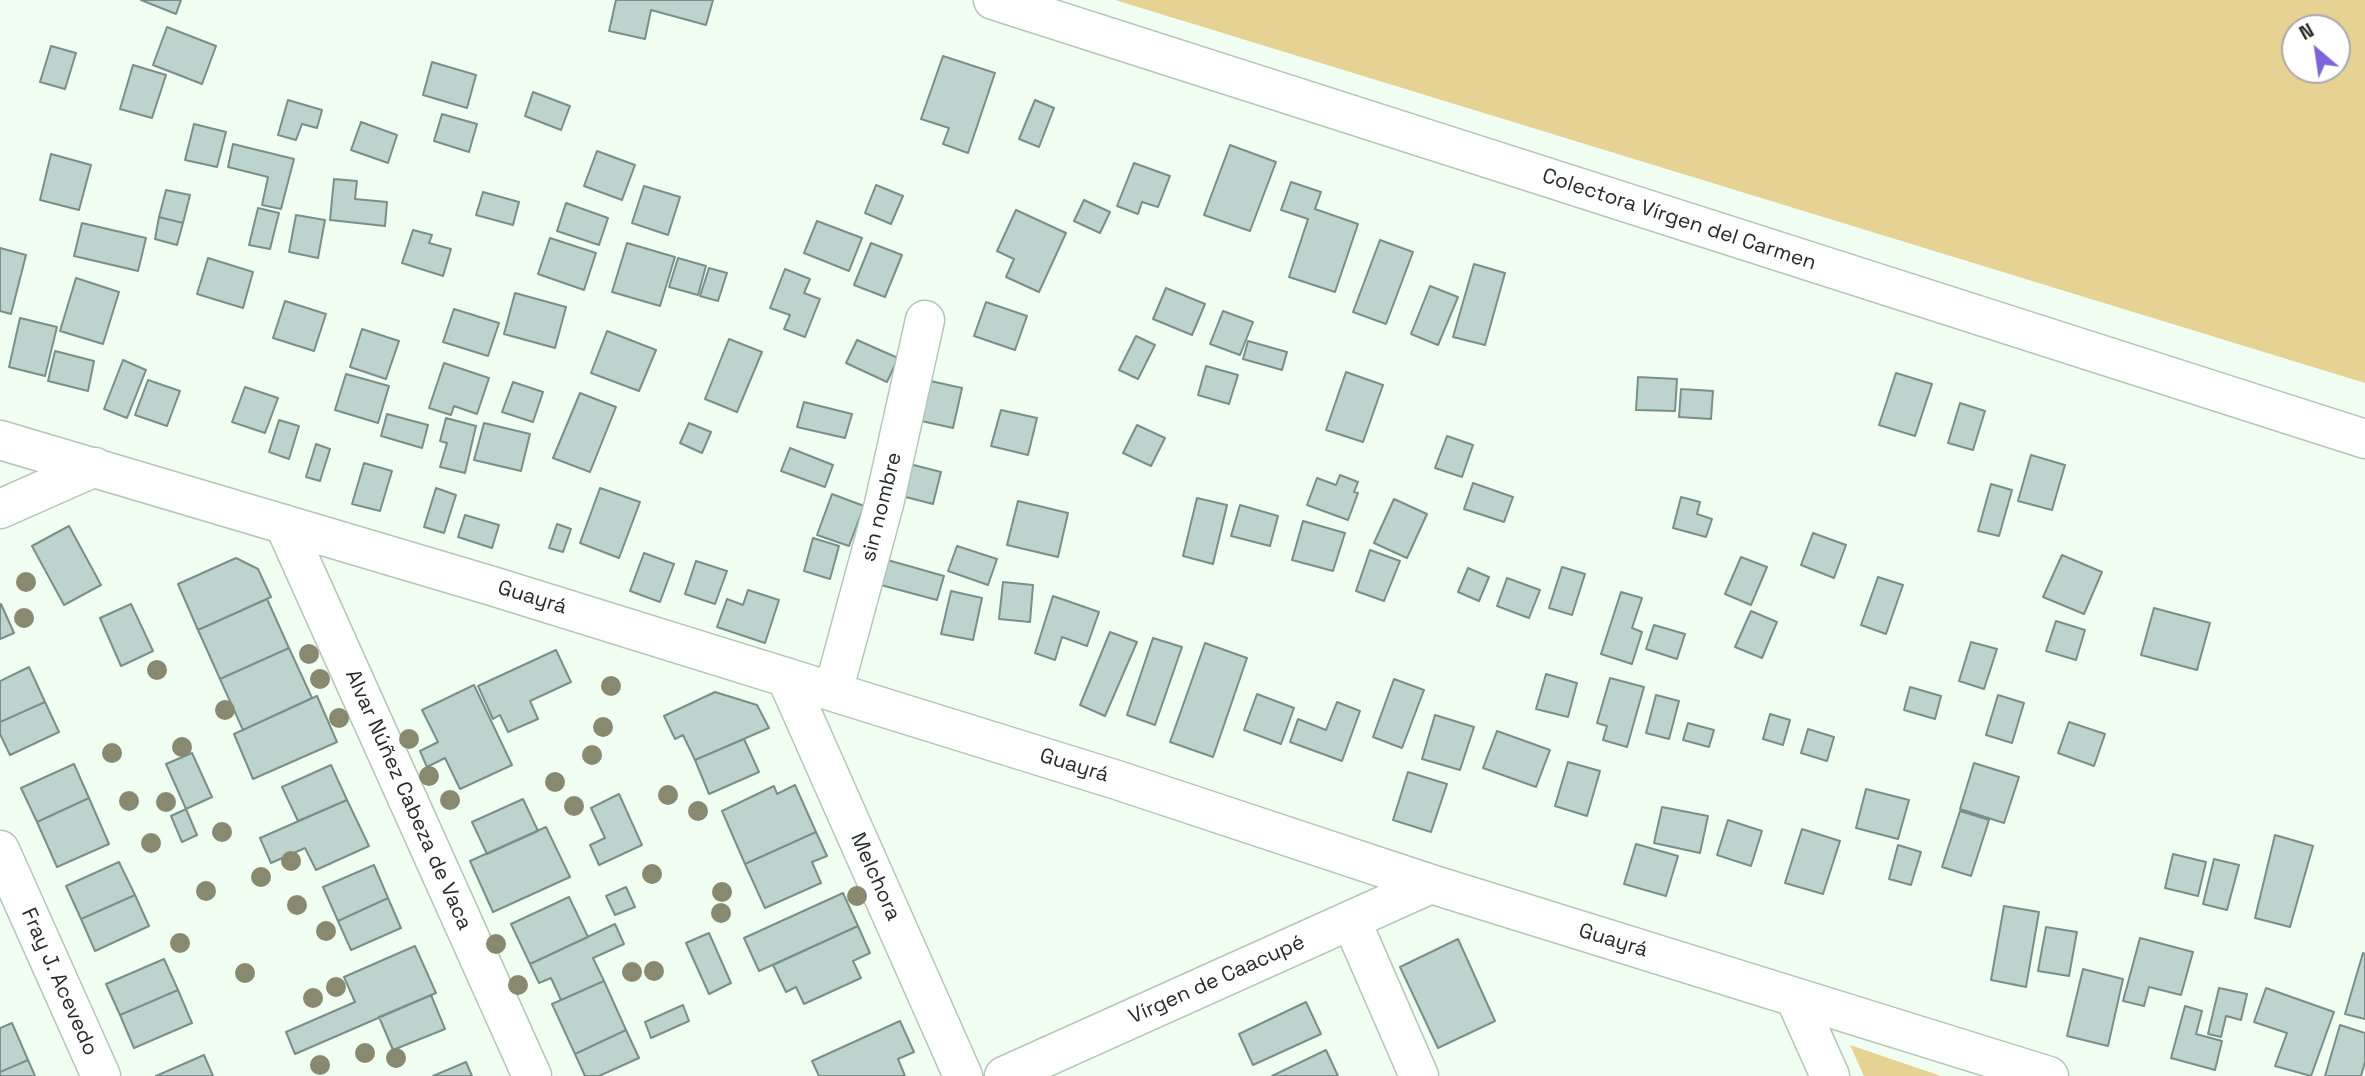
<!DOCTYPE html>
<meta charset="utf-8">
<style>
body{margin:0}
#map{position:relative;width:2365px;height:1076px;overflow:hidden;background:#f1fff3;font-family:"Space Grotesk",sans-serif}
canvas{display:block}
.north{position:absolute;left:2281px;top:14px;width:70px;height:70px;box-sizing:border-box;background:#fff;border:2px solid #a8aaa8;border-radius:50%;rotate:331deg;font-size:19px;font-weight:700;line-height:28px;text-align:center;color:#252b26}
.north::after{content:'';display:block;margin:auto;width:24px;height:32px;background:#7f63de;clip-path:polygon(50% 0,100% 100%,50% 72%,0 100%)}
</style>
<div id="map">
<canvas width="2365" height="1076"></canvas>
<div class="north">N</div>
</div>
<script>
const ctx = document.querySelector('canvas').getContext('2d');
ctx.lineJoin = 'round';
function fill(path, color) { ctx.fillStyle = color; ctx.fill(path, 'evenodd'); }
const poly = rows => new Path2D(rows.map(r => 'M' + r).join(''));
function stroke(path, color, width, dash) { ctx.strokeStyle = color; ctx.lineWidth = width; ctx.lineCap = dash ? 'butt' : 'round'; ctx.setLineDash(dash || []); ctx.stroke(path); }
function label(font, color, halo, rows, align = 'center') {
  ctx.font = font + ' "Space Grotesk",sans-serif'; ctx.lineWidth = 7; ctx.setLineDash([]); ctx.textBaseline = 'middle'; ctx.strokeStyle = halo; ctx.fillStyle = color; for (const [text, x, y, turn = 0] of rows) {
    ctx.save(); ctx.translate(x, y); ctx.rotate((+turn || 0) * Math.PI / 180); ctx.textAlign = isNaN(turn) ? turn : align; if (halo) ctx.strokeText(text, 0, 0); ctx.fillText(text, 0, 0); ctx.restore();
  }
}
const green = poly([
 [1115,0,2365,0,2365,383],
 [2337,28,2337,70,2295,70,2295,28],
 [1850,1045,1941,1076,1864,1076]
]);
const building = poly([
 [141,0,181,0,176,14,141,0],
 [616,0,713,0,706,25,651,10,645,39,609,31,616,0],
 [167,27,216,46,202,84,153,65,167,27],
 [51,46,76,53,65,89,40,82,51,46],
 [943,56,995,73,968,153,943,144,949,128,921,119,943,56],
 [432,62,476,75,467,108,423,95,432,62],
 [133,65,166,75,152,118,120,109,133,65],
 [533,92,570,106,561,130,525,116,533,92],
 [288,100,322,110,317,128,302,124,296,140,278,135,288,100],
 [1035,100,1054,108,1039,147,1019,139,1035,100],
 [442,114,477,124,469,152,434,141,442,114],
 [361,122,397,135,388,163,351,150,361,122],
 [194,124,226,132,217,167,185,160,194,124],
 [233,144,294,159,281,209,262,205,268,177,228,167,233,144],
 [1230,145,1276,162,1250,231,1204,215,1230,145],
 [597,151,635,165,622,200,584,186,597,151],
 [51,154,91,165,79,210,40,200,51,154],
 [1134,163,1170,176,1158,207,1142,202,1138,214,1117,206,1134,163],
 [334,179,357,181,355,199,387,202,385,226,330,220,334,179],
 [1291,182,1321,192,1315,209,1358,224,1335,292,1289,277,1308,219,1281,210,1291,182],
 [876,185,903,196,891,224,865,213,876,185],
 [644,186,680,197,668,235,632,223,644,186],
 [166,190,190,195,183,223,159,217,166,190],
 [483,192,519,202,513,225,476,215,483,192],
 [1084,200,1110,212,1100,233,1074,221,1084,200],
 [566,203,608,218,599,245,557,231,566,203],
 [258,208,279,213,270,249,249,245,258,208],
 [1016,210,1066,233,1039,292,1006,277,1014,259,997,251,1016,210],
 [296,215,325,220,318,258,289,252,296,215],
 [159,217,183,223,177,245,155,239,159,217],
 [817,221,862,238,849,271,804,253,817,221],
 [82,223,146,238,138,271,74,256,82,223],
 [413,230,432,235,429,243,451,249,443,276,402,263,413,230],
 [550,238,596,253,584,290,538,274,550,238],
 [1380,240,1413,252,1386,324,1353,312,1380,240],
 [627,243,675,257,660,306,612,292,627,243],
 [871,243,902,255,885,297,854,285,871,243],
 [0,248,26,255,11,314,0,311,0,248],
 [208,258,253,272,243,308,197,294,208,258],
 [678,258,706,266,698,295,669,287,678,258],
 [1474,264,1505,273,1485,345,1453,337,1474,264],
 [709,268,727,273,718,301,700,296,709,268],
 [785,269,810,279,804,293,820,299,805,337,784,329,790,315,770,308,785,269],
 [76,278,119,292,103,344,60,331,76,278],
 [1430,286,1458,297,1438,345,1411,334,1430,286],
 [1166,288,1205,304,1192,335,1153,319,1166,288],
 [515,293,566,307,555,348,504,334,515,293],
 [285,301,326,314,314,351,273,338,285,301],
 [986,302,1027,316,1015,350,974,336,986,302],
 [454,309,499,323,488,356,443,342,454,309],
 [1223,311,1253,322,1240,355,1210,344,1223,311],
 [20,318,57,327,45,376,9,367,20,318],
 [362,329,399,341,386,379,350,367,362,329],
 [607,331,656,350,639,391,591,373,607,331],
 [1136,336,1155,345,1138,379,1119,370,1136,336],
 [729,339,762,352,737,412,705,399,729,339],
 [857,340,898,358,887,382,846,363,857,340],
 [1248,341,1287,352,1282,370,1243,359,1248,341],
 [55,351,94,361,88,391,48,381,55,351],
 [123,360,146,370,127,418,104,409,123,360],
 [444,363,489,378,477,414,454,406,451,415,429,408,444,363],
 [1206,366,1238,375,1229,404,1198,395,1206,366],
 [1346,372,1383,385,1363,442,1326,430,1346,372],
 [1896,373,1932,384,1915,436,1879,425,1896,373],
 [346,374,389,386,378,423,335,410,346,374],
 [1638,377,1677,379,1675,411,1636,410,1638,377],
 [148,380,180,391,167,426,135,415,148,380],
 [926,380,962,388,953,428,917,420,926,380],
 [513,382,543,392,533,422,502,412,513,382],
 [245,387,278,398,265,433,232,422,245,387],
 [1681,389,1713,391,1711,419,1679,417,1681,389],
 [580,393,616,407,590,472,553,458,580,393],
 [804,402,852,414,845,438,797,427,804,402],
 [1960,403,1985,411,1973,450,1948,443,1960,403],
 [1001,410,1037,418,1028,455,991,446,1001,410],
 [387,414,428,425,422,448,381,436,387,414],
 [446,418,476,426,465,473,440,467,447,443,440,441,446,418],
 [279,420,299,426,289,459,269,452,279,420],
 [484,423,530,434,521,471,474,460,484,423],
 [689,423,711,432,702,453,680,443,689,423],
 [1137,425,1165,438,1151,466,1123,453,1137,425],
 [1447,436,1473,445,1462,477,1435,468,1447,436],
 [316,444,330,449,320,481,306,477,316,444],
 [790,448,833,465,825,487,781,471,790,448],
 [2031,455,2065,465,2052,510,2018,501,2031,455],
 [902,462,941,472,933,504,894,494,902,462],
 [364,463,392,471,380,511,352,504,364,463],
 [1340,475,1358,482,1354,492,1358,493,1348,520,1307,505,1317,478,1336,485,1340,475],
 [1473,483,1513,497,1504,522,1464,509,1473,483],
 [1991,484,2012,490,1999,536,1978,531,1991,484],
 [436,488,456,495,444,533,424,527,436,488],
 [600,488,640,502,619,558,580,543,600,488],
 [832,494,864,506,849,546,817,535,832,494],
 [1681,497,1700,502,1697,514,1712,519,1706,537,1673,528,1681,497],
 [1197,498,1227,505,1213,564,1183,556,1197,498],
 [1394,499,1427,514,1407,558,1374,543,1394,499],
 [1018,501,1068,513,1058,557,1007,545,1018,501],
 [1240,505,1278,516,1270,546,1231,536,1240,505],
 [465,515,499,525,492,548,458,537,465,515],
 [1303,521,1345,533,1333,571,1292,560,1303,521],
 [557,524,571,529,563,552,549,548,557,524],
 [69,526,101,585,64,605,32,546,69,526],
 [1813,533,1846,545,1834,578,1801,565,1813,533],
 [813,538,839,546,830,579,804,571,813,538],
 [957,546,997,559,988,585,948,571,957,546],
 [1370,550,1400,561,1384,601,1356,591,1370,550],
 [644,553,674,564,660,602,630,591,644,553],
 [2062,555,2102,572,2084,614,2043,597,2062,555],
 [1741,557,1767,567,1751,605,1725,594,1741,557],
 [236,558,258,569,271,597,198,630,178,584,236,558],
 [884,559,944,576,937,600,877,584,884,559],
 [696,561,727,571,715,604,685,594,696,561],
 [1562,567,1585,574,1572,615,1549,608,1562,567],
 [1468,568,1489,577,1479,601,1458,592,1468,568],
 [1878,577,1903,585,1886,634,1861,625,1878,577],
 [1507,578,1540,590,1529,618,1497,606,1507,578],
 [1003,582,1033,585,1030,622,999,619,1003,582],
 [748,590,779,600,765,643,717,627,727,599,743,605,748,590],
 [951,591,982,598,973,640,941,634,951,591],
 [1621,592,1642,598,1632,628,1642,632,1632,664,1601,654,1621,592],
 [1053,596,1099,612,1087,646,1062,637,1055,660,1035,653,1053,596],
 [267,599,289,648,220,679,198,630,267,599],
 [1,604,14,633,0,639,0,605,1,604],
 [131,604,153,651,121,666,100,618,131,604],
 [2154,608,2210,623,2197,670,2141,655,2154,608],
 [1751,611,1777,622,1762,658,1735,647,1751,611],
 [2056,621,2085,630,2076,660,2046,651,2056,621],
 [1654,625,1685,634,1677,659,1646,649,1654,625],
 [1110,632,1137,642,1105,716,1080,705,1110,632],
 [1153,638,1182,647,1155,725,1127,715,1153,638],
 [1971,642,1997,649,1984,689,1959,681,1971,642],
 [1205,643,1247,658,1213,757,1170,742,1205,643],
 [289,648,312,698,243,730,220,679,289,648],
 [556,650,571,682,530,701,538,719,508,732,500,715,493,719,478,686,556,650],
 [29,667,45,702,0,722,0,681,29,667],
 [1546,674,1577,683,1568,717,1536,709,1546,674],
 [1610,678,1644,687,1627,747,1603,740,1607,726,1597,723,1610,678],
 [1394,679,1424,690,1402,748,1373,737,1394,679],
 [474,685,512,765,460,789,445,758,427,767,420,751,438,742,422,710,474,685],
 [1910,687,1941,696,1935,719,1904,710,1910,687],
 [715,692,757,705,769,728,695,760,683,735,675,739,664,716,715,692],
 [1257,694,1294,708,1281,744,1244,730,1257,694],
 [1656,695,1679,701,1669,739,1646,733,1656,695],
 [1998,695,2024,703,2012,743,1986,735,1998,695],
 [317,696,337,742,253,779,234,734,317,696],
 [45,702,59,732,10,755,0,734,0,722,45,702],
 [1337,702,1360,711,1342,761,1290,742,1298,719,1326,730,1337,702],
 [1770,714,1790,720,1783,745,1763,739,1770,714],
 [1435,715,1474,727,1460,770,1422,759,1435,715],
 [2069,722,2105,734,2094,766,2058,753,2069,722],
 [1688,723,1714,730,1709,747,1683,740,1688,723],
 [1808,729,1834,737,1827,761,1801,753,1808,729],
 [1497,731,1550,750,1536,787,1483,768,1497,731],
 [744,739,759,772,709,794,695,760,744,739],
 [192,753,212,797,186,809,166,764,192,753],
 [1568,762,1600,771,1587,816,1555,806,1568,762],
 [1974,763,2019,777,2004,823,1960,809,1974,763],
 [74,764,89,798,37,822,21,788,74,764],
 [331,765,347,800,298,821,282,787,331,765],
 [1408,772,1447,784,1431,832,1393,820,1408,772],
 [795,785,816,832,745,864,722,811,774,786,777,794,795,785],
 [1866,789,1909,800,1898,839,1856,828,1866,789],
 [619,794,642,845,599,865,590,845,605,838,591,808,619,794],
 [89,798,109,844,57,867,37,822,89,798],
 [523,799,538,831,487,854,472,822,523,799],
 [347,800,369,846,316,870,305,848,271,863,260,838,347,800],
 [1662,807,1708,816,1700,853,1654,843,1662,807],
 [186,809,197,835,182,842,171,816,186,809],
 [1960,811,1989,820,1971,876,1942,867,1960,811],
 [1728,820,1762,831,1751,866,1717,855,1728,820],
 [546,827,570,877,493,912,470,861,546,827],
 [1802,829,1840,841,1823,894,1785,883,1802,829],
 [816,832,827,856,812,862,821,883,765,908,745,864,816,832],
 [2275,835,2313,846,2290,927,2255,918,2275,835],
 [1636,844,1678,856,1666,896,1624,884,1636,844],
 [1898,845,1921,852,1911,885,1889,879,1898,845],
 [2173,854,2206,862,2198,896,2165,888,2173,854],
 [2214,859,2239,865,2227,910,2203,904,2214,859],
 [119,862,135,895,81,919,66,886,119,862],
 [374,865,388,898,338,921,323,887,374,865],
 [626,887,635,907,615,915,606,896,626,887],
 [843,893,858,926,759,971,744,938,843,893],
 [135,895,149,926,95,951,81,919,135,895],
 [569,897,588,937,530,964,511,924,569,897],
 [388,898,401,928,351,950,338,921,388,898],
 [2004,906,2039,912,2026,987,1991,980,2004,906],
 [615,924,624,944,593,958,604,981,561,1000,551,978,539,983,530,964,615,924],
 [858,926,870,953,853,961,861,978,804,1004,796,987,786,992,773,965,858,926],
 [2046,927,2077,932,2069,976,2038,971,2046,927],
 [709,933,731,983,709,994,686,943,709,933],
 [2140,938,2193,952,2181,995,2149,987,2144,1006,2123,1001,2140,938],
 [1458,939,1495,1021,1438,1048,1400,967,1458,939],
 [415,946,436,993,295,1054,286,1032,355,1002,344,977,415,946],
 [2363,953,2365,954,2365,1019,2345,1014,2363,953],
 [164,959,178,990,120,1015,106,984,164,959],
 [2083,969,2123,979,2108,1046,2067,1036,2083,969],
 [604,981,626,1030,575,1054,552,1004,604,981],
 [2219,988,2247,994,2241,1020,2226,1016,2221,1037,2208,1034,2219,988],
 [2266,988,2334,1012,2311,1076,2275,1066,2287,1033,2254,1022,2266,988],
 [178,990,192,1023,134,1048,120,1015,178,990],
 [431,995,445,1029,393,1050,379,1017,431,995],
 [1306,1002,1321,1034,1253,1065,1239,1034,1306,1002],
 [683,1005,689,1021,651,1038,645,1022,683,1005],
 [2185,1006,2202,1011,2196,1034,2222,1041,2215,1070,2171,1058,2185,1006],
 [900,1021,914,1052,898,1059,905,1076,819,1076,812,1061,900,1021],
 [12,1023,28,1060,0,1072,0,1028,12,1023],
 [2340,1025,2365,1033,2365,1062,2361,1076,2325,1076,2340,1025],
 [626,1030,639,1058,599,1076,585,1076,575,1054,626,1030],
 [1326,1050,1338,1076,1272,1076,1326,1050],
 [204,1055,213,1076,156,1076,204,1055],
 [28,1060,35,1076,0,1076,0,1072,28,1060],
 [466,1062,472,1076,433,1076,466,1062]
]);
const minor = poly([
 [0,440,492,586,1117,780,1431,884,2049,1076],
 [0,509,95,467],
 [284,524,532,1076],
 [786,677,963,1076],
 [833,692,884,504,925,320],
 [0,850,101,1076],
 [1351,920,1419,1076],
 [1795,998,1830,1076],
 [1004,1076,1431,884]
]);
const secondary = poly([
 [993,0,2365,439]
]);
const trees = [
 [26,582],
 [24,618],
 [309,654],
 [157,670],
 [320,679],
 [611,686],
 [225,710],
 [339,718],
 [603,727],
 [409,739],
 [182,747],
 [112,753],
 [592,755],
 [429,776],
 [555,782],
 [668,795],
 [450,800],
 [129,801],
 [166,802],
 [574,806],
 [698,811],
 [222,832],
 [151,843],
 [291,861],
 [652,874],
 [261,877],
 [206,891],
 [722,892],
 [857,896],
 [297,905],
 [721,913],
 [326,931],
 [180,943],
 [496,944],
 [654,971],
 [632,972],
 [245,973],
 [518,985],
 [336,987],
 [313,998],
 [365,1053],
 [396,1058],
 [320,1065]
];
const streetNames = [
 ["Colectora Vírgen del Carmen",1679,220,18],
 ["sin nombre",882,507,-76],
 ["Guayrá",532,598,17],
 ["Guayrá",1074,766,17],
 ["Alvar Núñez Cabeza de Vaca",408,800,66],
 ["Melchora",875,877,66],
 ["Guayrá",1613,941,17],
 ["Vírgen de Caacupé",1217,980,-24],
 ["Fray J. Acevedo",59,982,66]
];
fill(green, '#e6d393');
fill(building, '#bdd4ce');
stroke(building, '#798f89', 2);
stroke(minor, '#b5c6b8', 41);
stroke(secondary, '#b5c6b8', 41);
stroke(minor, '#fff', 38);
stroke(secondary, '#fff', 38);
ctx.fillStyle = '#88896f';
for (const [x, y] of trees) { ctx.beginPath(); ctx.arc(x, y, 10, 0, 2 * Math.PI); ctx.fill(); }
label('21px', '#252b26', '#fff', streetNames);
</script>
